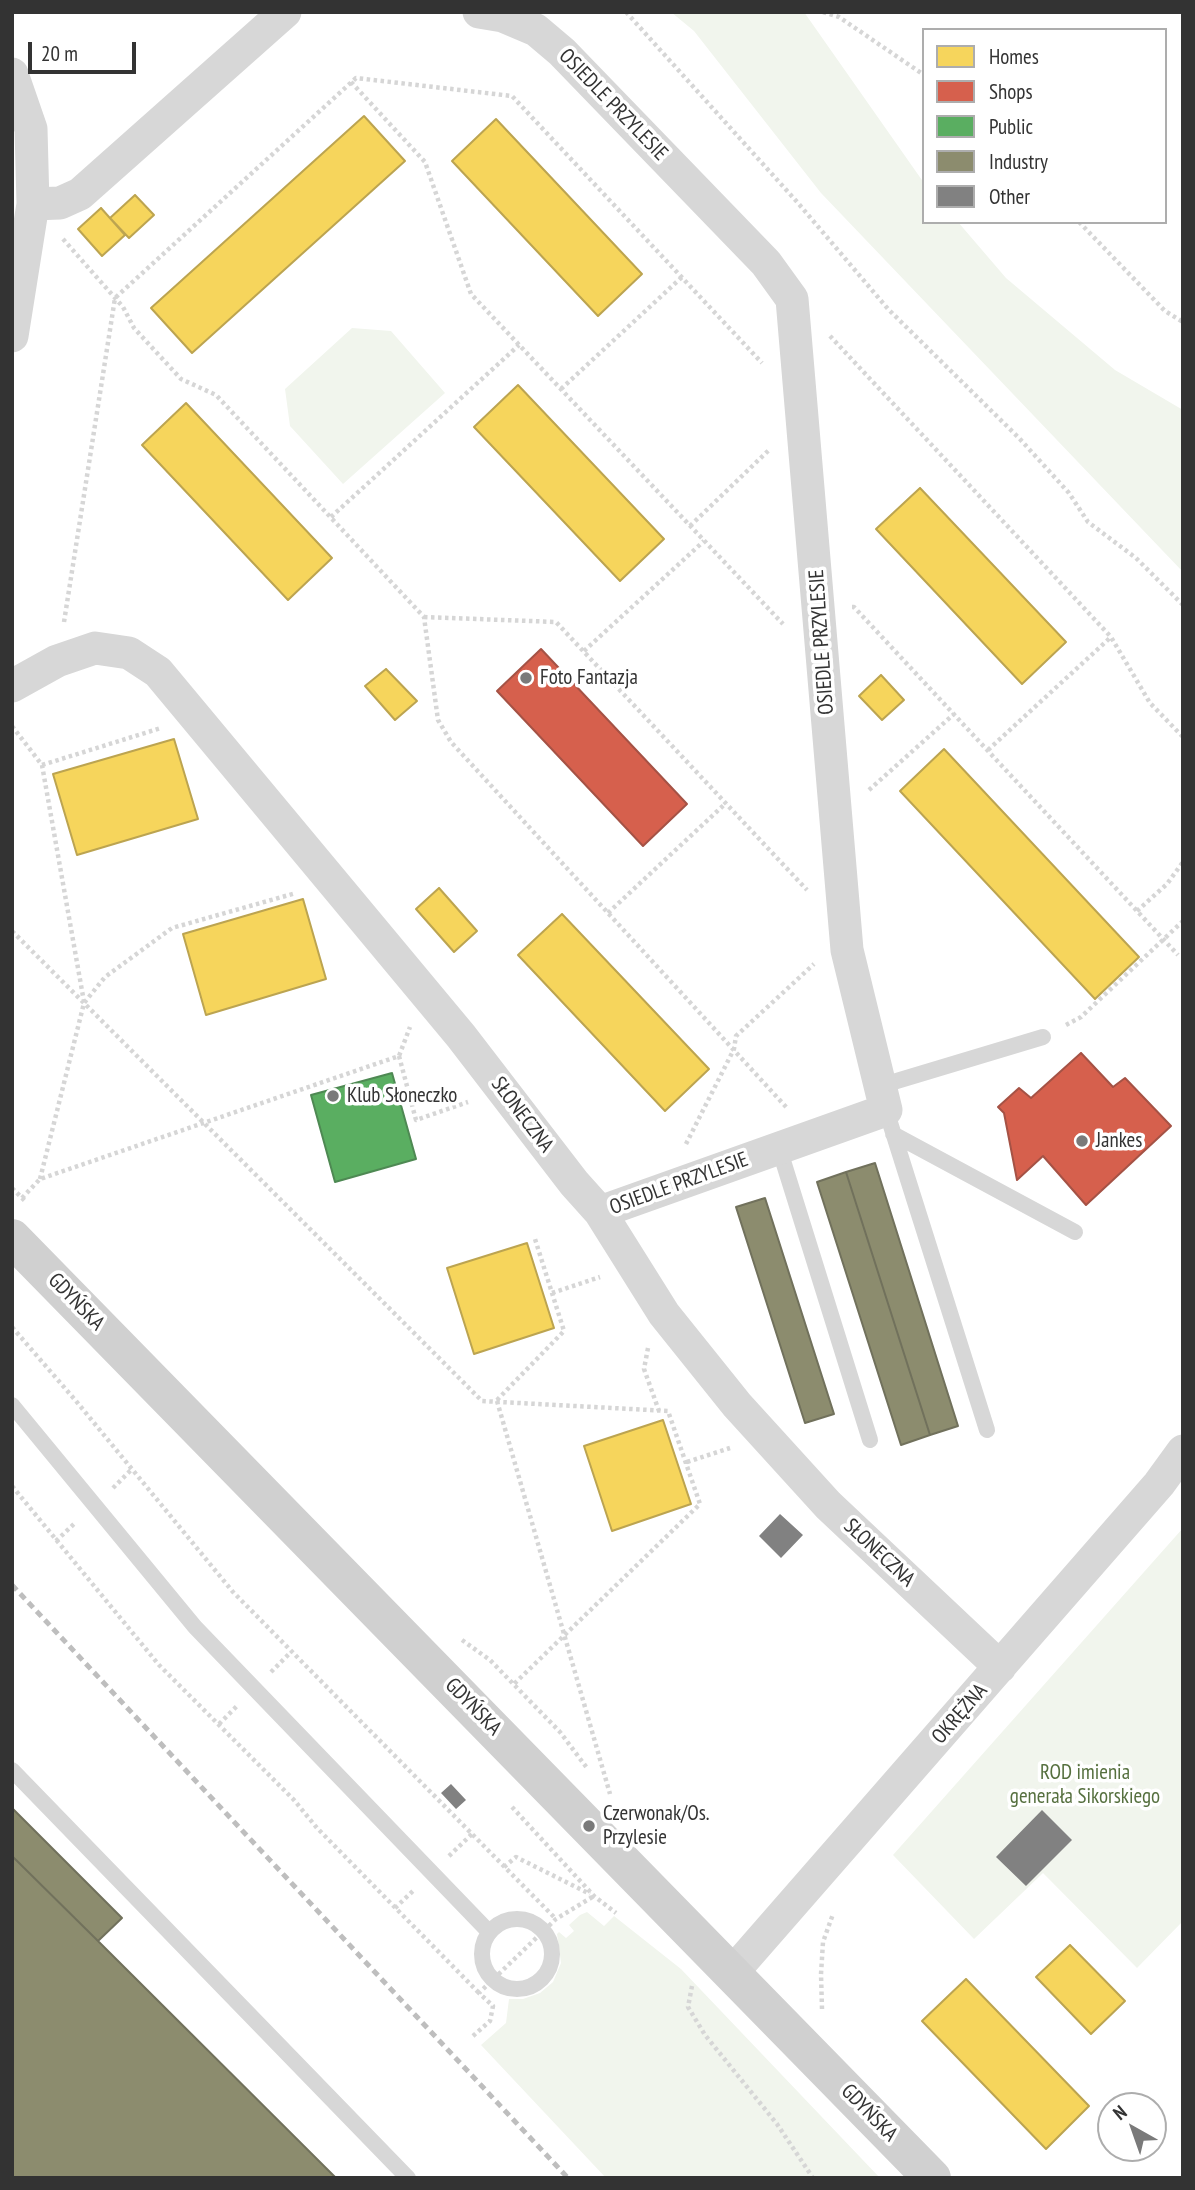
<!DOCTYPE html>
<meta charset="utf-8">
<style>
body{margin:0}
#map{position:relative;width:1195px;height:2190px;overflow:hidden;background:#fff;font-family:"PT Sans Narrow",sans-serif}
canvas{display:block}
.frame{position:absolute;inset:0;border:14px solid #333;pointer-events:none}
.legend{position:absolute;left:922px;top:28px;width:245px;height:196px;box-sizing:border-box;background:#fff;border:2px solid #adadad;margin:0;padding:9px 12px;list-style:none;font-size:21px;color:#333}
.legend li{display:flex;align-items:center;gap:14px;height:35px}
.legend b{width:35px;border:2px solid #adadad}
.north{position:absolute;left:1097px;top:2092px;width:70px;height:70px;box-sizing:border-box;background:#fff;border:2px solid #adadad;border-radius:50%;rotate:320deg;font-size:19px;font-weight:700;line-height:28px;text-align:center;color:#333}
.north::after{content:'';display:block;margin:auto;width:24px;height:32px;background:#7a7a7a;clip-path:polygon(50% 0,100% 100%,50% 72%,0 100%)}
.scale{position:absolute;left:28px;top:42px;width:108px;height:32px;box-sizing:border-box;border:4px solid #333;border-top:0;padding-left:9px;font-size:21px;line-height:24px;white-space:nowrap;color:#333;-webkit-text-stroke:5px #fff;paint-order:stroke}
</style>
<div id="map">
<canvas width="1195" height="2190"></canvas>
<div class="frame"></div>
<ul class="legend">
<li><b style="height:19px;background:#f6d55c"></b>Homes</li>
<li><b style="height:19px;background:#d6604d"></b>Shops</li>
<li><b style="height:19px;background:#5aae61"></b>Public</li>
<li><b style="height:19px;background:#8c8c6e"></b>Industry</li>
<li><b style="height:19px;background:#818181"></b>Other</li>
</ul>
<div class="north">N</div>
<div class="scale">20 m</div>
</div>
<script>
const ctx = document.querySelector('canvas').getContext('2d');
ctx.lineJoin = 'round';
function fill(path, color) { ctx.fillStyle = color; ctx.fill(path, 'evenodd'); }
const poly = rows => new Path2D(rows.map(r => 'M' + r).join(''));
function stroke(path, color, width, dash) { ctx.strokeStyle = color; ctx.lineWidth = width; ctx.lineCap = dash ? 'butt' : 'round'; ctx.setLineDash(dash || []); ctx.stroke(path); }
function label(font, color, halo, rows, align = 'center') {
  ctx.font = font + ' "PT Sans Narrow",sans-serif'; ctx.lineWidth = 7; ctx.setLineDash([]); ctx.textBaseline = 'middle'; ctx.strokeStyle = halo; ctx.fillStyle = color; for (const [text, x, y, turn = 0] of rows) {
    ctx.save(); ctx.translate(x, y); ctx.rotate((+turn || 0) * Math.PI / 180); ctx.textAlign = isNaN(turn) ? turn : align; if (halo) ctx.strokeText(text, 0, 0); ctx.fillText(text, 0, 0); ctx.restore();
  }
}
const green = poly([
 [671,12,804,12,924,183,924,222,958,222,1006,278,1115,370,1183,410,1183,572,821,193,694,31],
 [352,328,391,331,445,393,343,484,290,426,285,389],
 [1183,1528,1183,1871,1181,1873,1183,1876,1183,1921,1137,1968,1043,1873,974,1939,893,1855],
 [587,1912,604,1926,614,1916,681,1969,880,2178,606,2178,481,2045,506,2023,509,1999,523,1999,540,1993,553,1982,561,1963,557,1934,559,1932,566,1938,574,1931,569,1925,580,1915]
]);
const homes = poly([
 [364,116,405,161,192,353,151,308,364,116],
 [496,119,642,274,598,316,452,161,496,119],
 [135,195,154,215,129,238,110,218,135,195],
 [101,208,125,235,102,256,78,229,101,208],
 [518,385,664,539,620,581,474,427,518,385],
 [186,403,332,558,288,600,142,445,186,403],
 [920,488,1066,642,1022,684,876,529,920,488],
 [386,669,417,701,395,720,365,686,386,669],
 [881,675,904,700,882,720,859,696,881,675],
 [174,739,198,819,77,855,53,774,174,739],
 [944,749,1139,957,1095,999,900,791,944,749],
 [439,888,477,931,454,952,416,909,439,888],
 [303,899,326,979,206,1015,183,934,303,899],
 [562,914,709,1069,665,1111,518,955,562,914],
 [527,1243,554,1328,474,1354,447,1268,527,1243],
 [663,1420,691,1504,612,1531,584,1446,663,1420],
 [1070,1945,1125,2001,1091,2034,1036,1977,1070,1945],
 [966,1979,1089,2106,1046,2149,922,2021,966,1979]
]);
const shops = poly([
 [541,649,687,804,643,846,497,691,541,649],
 [1081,1053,1113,1087,1125,1078,1171,1126,1086,1205,1043,1156,1017,1180,1004,1113,998,1107,1019,1088,1031,1098,1081,1053]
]);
const public = poly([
 [392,1073,416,1159,335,1182,311,1095,392,1073]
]);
const industry = poly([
 [875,1163,958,1426,930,1435,846,1172,875,1163],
 [846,1172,930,1435,901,1445,817,1182,846,1172],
 [765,1198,834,1414,805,1423,736,1207,765,1198],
 [12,1808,122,1918,98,1941,12,1856,12,1808],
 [12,1856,98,1941,336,2178,12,2178,12,1856]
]);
const building = poly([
 [780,1514,803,1535,781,1558,759,1536],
 [451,1784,466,1800,456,1809,441,1793],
 [1042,1810,1072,1840,1026,1886,996,1857]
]);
const path = poly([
 [626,12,798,203,888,309,1019,438,1069,493,1088,522,1136,558,1183,605],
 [823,12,839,17,924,75],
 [351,82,425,162,471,294,783,624],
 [1079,222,1165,311,1183,322],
 [63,239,123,307,134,328,181,379,216,395,424,617,438,720,451,742,787,1108],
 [830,336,1111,637,1150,703,1183,737],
 [561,389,682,277],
 [331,517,519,345],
 [690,526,770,449],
 [852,607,854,607,1178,955],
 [424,617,556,622,807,890],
 [64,622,115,298,356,78,512,96,762,363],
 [584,651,704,541],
 [12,726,42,765,84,1002],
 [988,750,1111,637],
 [42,765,161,728],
 [869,790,954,714],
 [1137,911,1167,884,1183,862],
 [608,913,726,803],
 [12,931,482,1401,668,1411,700,1504,514,1684],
 [1066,1025,1081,1017,1183,921],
 [399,1056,416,1120,468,1102],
 [686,1144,734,1049,736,1036,814,964],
 [40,1179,84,1003,105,977,172,928,296,893],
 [12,1188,26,1202],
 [22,1198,40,1179,399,1056,410,1027],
 [552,1293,600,1277],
 [12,1327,76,1401,233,1592,556,1919],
 [648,1348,644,1369,659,1411],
 [497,1400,564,1331,535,1239],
 [497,1401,610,1794],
 [687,1462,730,1448],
 [12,1486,159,1665,294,1800,317,1828,479,1993],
 [113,1488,131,1470],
 [56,1541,76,1522],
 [462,1640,490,1660,560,1732,587,1768],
 [271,1672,291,1652],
 [219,1724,238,1705],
 [512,1807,594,1896,616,1913],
 [449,1856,472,1834],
 [504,1867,516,1857,590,1894],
 [395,1908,415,1889],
 [692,1986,688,2007,705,2035,777,2124,813,2178],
 [822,2009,821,1974,823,1942,833,1914],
 [473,2036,490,2021,493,2006,479,1993,556,1919,594,1896]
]);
const service = poly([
 [880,1086,1043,1037],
 [886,1110,987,1430],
 [893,1134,1075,1232],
 [779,1148,870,1440],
 [12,1405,195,1627,489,1932],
 [12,1770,408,2178],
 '482 1954a35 35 0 1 1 70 0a35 35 0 1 1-70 0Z'
]);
const minor = poly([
 [479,12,503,16,536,30,562,52,766,263,792,299,847,950,886,1110,600,1212],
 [12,74,31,129,33,204,12,336],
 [33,204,60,203,80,194,285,12],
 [12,686,57,661,95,648,129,653,158,672,461,1036,574,1183,600,1212,664,1314,737,1405,828,1505,1000,1667],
 [732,1973,1159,1484,1183,1451]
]);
const secondary = poly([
 [12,1238,932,2178]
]);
const rail = poly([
 [12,1585,568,2178]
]);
const markers = [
 [526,678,7,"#7a7a7a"],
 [333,1096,7,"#7a7a7a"],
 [1082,1141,7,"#7a7a7a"],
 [589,1826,7,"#7a7a7a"]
];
const streetNames = [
 ["OSIEDLE PRZYLESIE",613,105,46],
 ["OSIEDLE PRZYLESIE",822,642,-94],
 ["SŁONECZNA",522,1115,53],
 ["OSIEDLE PRZYLESIE",679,1184,-20],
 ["GDYŃSKA",76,1302,46],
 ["SŁONECZNA",879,1553,43],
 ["GDYŃSKA",473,1707,46],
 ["OKRĘŻNA",960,1714,-49],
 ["GDYŃSKA",869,2113,46]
];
const poiNames = [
 ["Foto Fantazja",540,678],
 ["Klub Słoneczko",347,1096],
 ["Jankes",1096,1141],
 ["Czerwonak/Os.",603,1814],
 ["Przylesie",603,1838]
];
const parkNames = [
 ["ROD imienia",1085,1773],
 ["generała Sikorskiego",1085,1797]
];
fill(green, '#f1f5ed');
fill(homes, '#f6d55c');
stroke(homes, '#bca450', 2);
fill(shops, '#d6604d');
stroke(shops, '#a55245', 2);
fill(public, '#5aae61');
stroke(public, '#4e8953', 2);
fill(industry, '#8c8c6e');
stroke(industry, '#71715c', 2);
fill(building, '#818181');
stroke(path, '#d6d6d6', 4.5, [3.5, 3.5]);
stroke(service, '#d7d7d7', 16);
stroke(minor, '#d7d7d7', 33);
stroke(secondary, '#d0d0d0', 38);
stroke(rail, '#bebebe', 5, [7, 5]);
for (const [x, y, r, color] of markers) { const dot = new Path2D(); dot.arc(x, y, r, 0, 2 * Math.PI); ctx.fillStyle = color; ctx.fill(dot); stroke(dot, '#fff', 2.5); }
label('21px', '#333', '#fff', streetNames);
label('21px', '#333', '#fff', poiNames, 'left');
label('21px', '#56703f', '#fff', parkNames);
</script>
